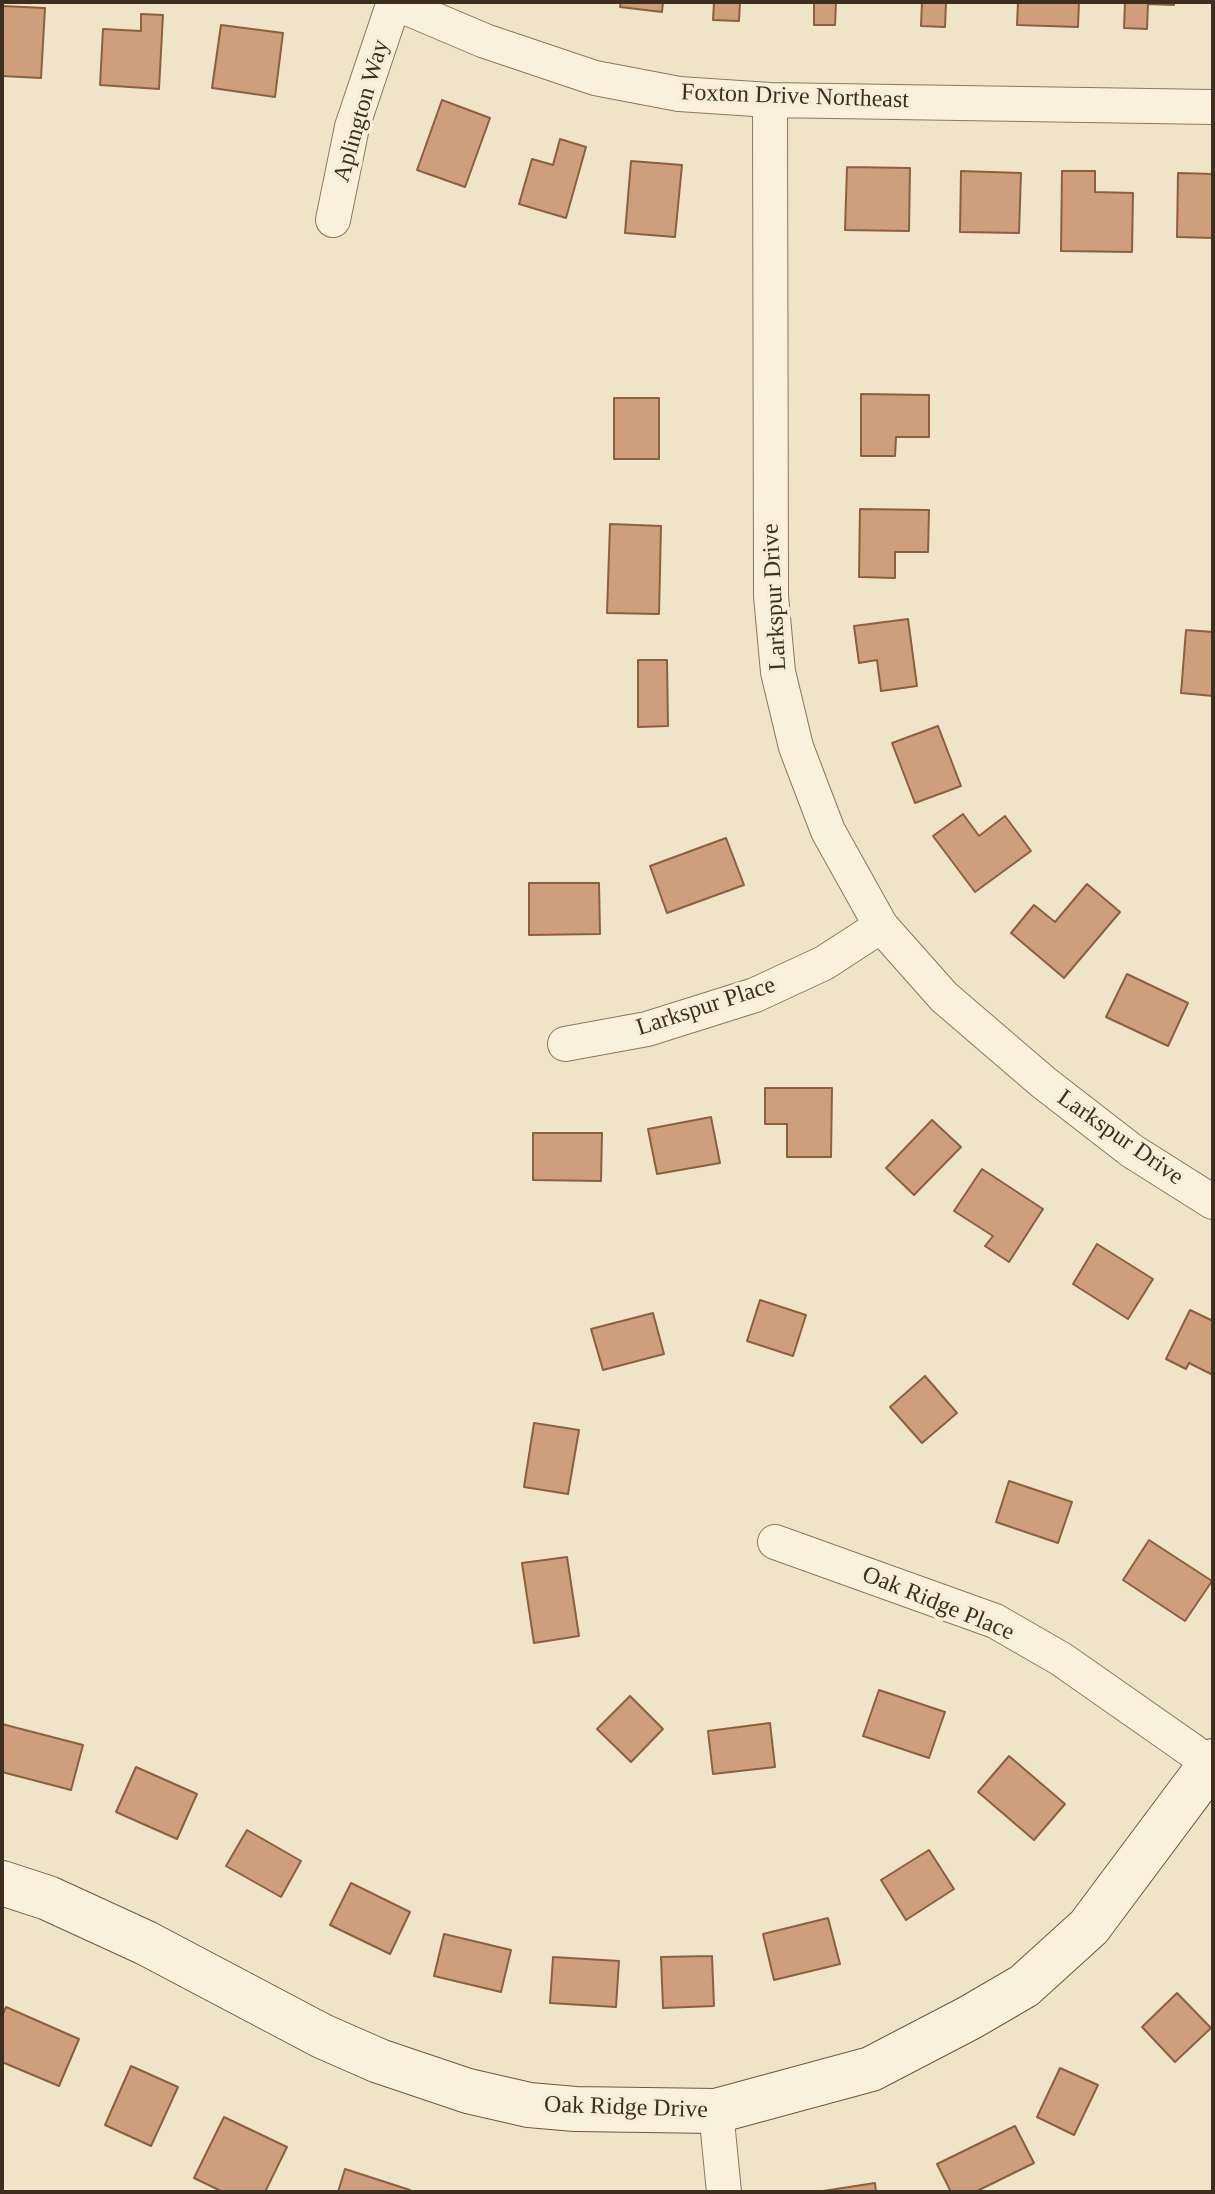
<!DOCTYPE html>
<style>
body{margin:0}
#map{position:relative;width:1215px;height:2194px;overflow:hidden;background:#f0e4c8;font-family:Georgia,serif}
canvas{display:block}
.frame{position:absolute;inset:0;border:4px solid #3d2e20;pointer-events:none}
</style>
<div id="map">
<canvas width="1215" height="2194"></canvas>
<div class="frame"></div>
</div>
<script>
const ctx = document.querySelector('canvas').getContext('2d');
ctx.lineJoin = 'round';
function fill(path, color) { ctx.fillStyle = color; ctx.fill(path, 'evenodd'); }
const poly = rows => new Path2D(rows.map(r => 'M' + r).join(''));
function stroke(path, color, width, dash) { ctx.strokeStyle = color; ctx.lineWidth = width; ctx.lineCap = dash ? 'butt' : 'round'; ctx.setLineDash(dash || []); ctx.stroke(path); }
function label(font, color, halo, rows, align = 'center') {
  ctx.font = font + ' Georgia,serif'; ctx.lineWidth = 7; ctx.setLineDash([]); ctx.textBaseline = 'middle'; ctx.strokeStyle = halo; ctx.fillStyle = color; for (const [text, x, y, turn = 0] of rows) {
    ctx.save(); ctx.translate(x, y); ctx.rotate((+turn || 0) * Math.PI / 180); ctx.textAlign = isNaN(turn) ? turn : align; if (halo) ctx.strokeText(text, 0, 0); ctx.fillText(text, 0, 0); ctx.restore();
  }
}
const building = poly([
 [621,2,663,2,662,12,620,7,621,2],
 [714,2,740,2,739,21,713,20,714,2],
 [814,2,836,2,835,25,814,25,814,2],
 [922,2,946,2,945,27,921,26,922,2],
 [1018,2,1079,2,1078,27,1017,25,1018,2],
 [1125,2,1174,2,1174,5,1148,4,1147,29,1124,28,1125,2],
 [2,6,45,8,41,78,2,76,2,6],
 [141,14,163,15,159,89,100,85,103,29,141,31,141,14],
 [221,25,283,33,275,97,212,88,221,25],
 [442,100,490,118,465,187,417,170,442,100],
 [560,139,586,147,566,218,519,204,532,159,553,165,560,139],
 [631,161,682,165,675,237,625,233,631,161],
 [847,167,910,168,909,231,845,230,847,167],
 [961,171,1021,173,1019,233,960,232,961,171],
 [1062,171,1095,171,1095,192,1133,193,1132,252,1061,251,1062,171],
 [1178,173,1213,174,1213,238,1177,237,1178,173],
 [861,394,929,395,929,437,896,437,895,456,861,456,861,394],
 [614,398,659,398,659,459,614,459,614,398],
 [860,509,929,510,928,552,895,552,895,578,859,577,860,509],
 [610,524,661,526,659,614,607,613,610,524],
 [908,619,917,686,881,691,877,660,859,663,854,626,908,619],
 [1186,630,1213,632,1213,696,1181,693,1186,630],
 [638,660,667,660,668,726,638,727,638,660],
 [938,726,961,786,915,803,892,743,938,726],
 [963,814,979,836,1005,816,1031,851,975,892,933,836,963,814],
 [726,838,744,885,667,913,650,866,726,838],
 [529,883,599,883,600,934,529,935,529,883],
 [1087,884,1120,912,1064,978,1011,933,1034,905,1055,922,1087,884],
 [1127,974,1188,1003,1168,1046,1106,1017,1127,974],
 [765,1088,832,1088,831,1157,787,1157,787,1124,765,1124,765,1088],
 [711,1117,720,1163,657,1174,648,1129,711,1117],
 [932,1120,961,1147,914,1195,886,1168,932,1120],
 [533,1133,602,1133,601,1181,533,1180,533,1133],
 [982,1169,1043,1209,1009,1262,985,1246,993,1236,954,1211,982,1169],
 [1097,1244,1153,1279,1128,1319,1073,1284,1097,1244],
 [760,1300,806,1315,793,1356,747,1341,760,1300],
 [1190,1310,1213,1321,1213,1375,1189,1363,1186,1369,1166,1359,1190,1310],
 [653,1313,664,1354,603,1370,591,1329,653,1313],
 [925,1376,957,1413,922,1443,890,1407,925,1376],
 [534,1423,579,1430,568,1494,524,1487,534,1423],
 [1009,1481,1072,1502,1058,1543,996,1522,1009,1481],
 [1149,1540,1212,1581,1185,1621,1123,1580,1149,1540],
 [567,1557,579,1636,534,1643,522,1563,567,1557],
 [879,1690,945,1712,929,1758,863,1736,879,1690],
 [630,1696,663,1729,631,1762,597,1729,630,1696],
 [770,1723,775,1767,713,1774,708,1731,770,1723],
 [2,1724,83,1745,71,1790,2,1772,2,1724],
 [1009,1756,1065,1804,1034,1840,978,1792,1009,1756],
 [136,1767,197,1794,177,1839,116,1812,136,1767],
 [247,1830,301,1861,281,1897,226,1866,247,1830],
 [929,1850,954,1889,906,1920,881,1880,929,1850],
 [351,1883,410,1912,390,1954,330,1925,351,1883],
 [828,1918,840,1964,774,1980,763,1934,828,1918],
 [444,1934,511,1950,501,1992,434,1976,444,1934],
 [712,1956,714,2006,663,2008,661,1957,712,1956],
 [553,1957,619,1961,616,2007,550,2003,553,1957],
 [1177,1993,1211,2028,1175,2062,1142,2027,1177,1993],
 [6,2007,79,2039,59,2086,2,2062,2,2016,6,2007],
 [131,2066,178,2087,151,2146,105,2125,131,2066],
 [1060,2068,1098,2085,1074,2135,1037,2117,1060,2068],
 [224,2117,287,2147,265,2192,223,2192,194,2178,224,2117],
 [1015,2126,1034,2163,975,2192,951,2192,937,2164,1015,2126],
 [345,2169,410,2190,410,2192,338,2192,345,2169],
 [875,2183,876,2192,823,2192,823,2191,875,2183]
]);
const street = poly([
 [393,2,485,41,595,78,679,94,770,100,1213,107],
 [770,100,771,596,778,672,796,747,828,831,881,926,944,997,1043,1082,1132,1151,1213,1202],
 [333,220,352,127,394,2],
 [565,1044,647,1029,755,995,824,963,881,926],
 [775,1542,995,1621,1061,1659,1211,1764],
 [716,2111,724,2192]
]);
const secondary = poly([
 [2,1883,48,1898,146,1943,322,2036,379,2061,468,2091,529,2105,575,2109,716,2111,871,2069,969,2018,1024,1986,1089,1927,1213,1761]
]);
const streetNames = [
 ["Foxton Drive Northeast",795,97,2],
 ["Aplington Way",362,111,-74],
 ["Larkspur Drive",775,597,-93],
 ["Larkspur Place",706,1007,-18],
 ["Larkspur Drive",1120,1138,35],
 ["Oak Ridge Place",938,1604,22],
 ["Oak Ridge Drive",626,2108,2]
];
fill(building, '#cf9f7d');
stroke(building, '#8d5f41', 2);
stroke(street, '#8d765c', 36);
stroke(secondary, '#6f573f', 46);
stroke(street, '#faf1dc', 34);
stroke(secondary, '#faf1dc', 44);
label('24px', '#3d2e20', '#f7eed8', streetNames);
</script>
